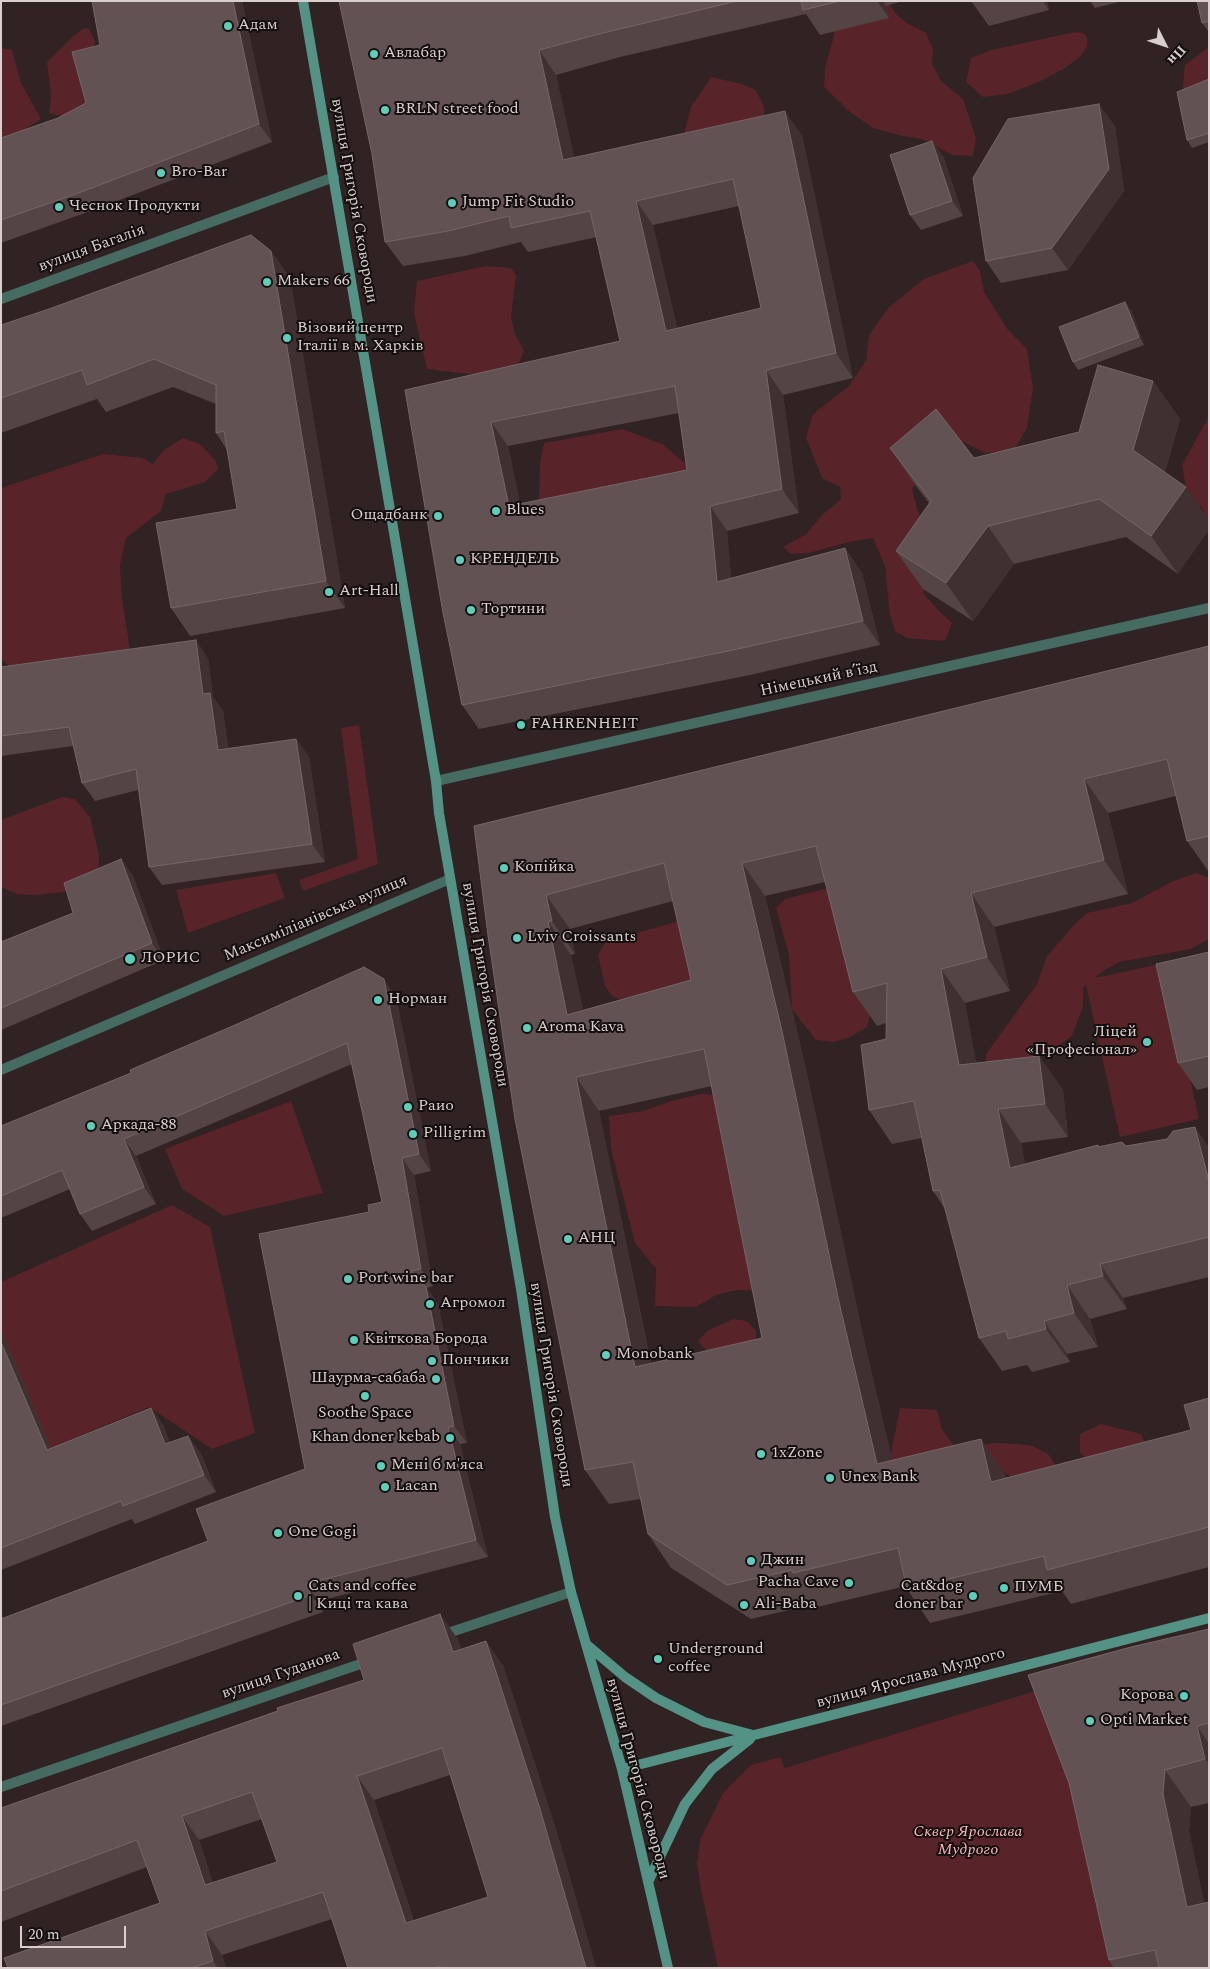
<!DOCTYPE html>
<meta charset="utf-8">
<style>
body{margin:0}
#map{position:relative;width:1210px;height:1969px;overflow:hidden;background:#312223;font-family:Spectral,serif}
canvas{display:block}
.frame{position:absolute;inset:0;border:2px solid #d9cfcf;pointer-events:none}
.north{position:absolute;left:1140px;top:20px;width:50px;height:50px;-webkit-text-stroke:4px #150e0e;paint-order:stroke;rotate:131deg;font-size:14px;font-weight:700;line-height:20px;text-align:center;color:#d9cfcf}
.north::after{content:'';display:block;margin:auto;width:18px;height:22px;background:#d9cfcf;clip-path:polygon(50% 0,100% 100%,50% 72%,0 100%)}
.scale{position:absolute;left:20px;top:1926px;width:106px;height:22px;box-sizing:border-box;border:2px solid #d9cfcf;border-top:0;padding-left:6px;font-size:15px;line-height:18px;white-space:nowrap;color:#d9cfcf;-webkit-text-stroke:4px #150e0e;paint-order:stroke}
</style>
<div id="map">
<canvas width="1210" height="1969"></canvas>
<div class="frame"></div>
<div class="north">Пн</div>
<div class="scale">20 m</div>
</div>
<script>
const ctx = document.querySelector('canvas').getContext('2d');
ctx.lineJoin = 'round';
function fill(path, color) { ctx.fillStyle = color; ctx.fill(path, 'evenodd'); }
const poly = rows => new Path2D(rows.map(r => 'M' + r).join(''));
function stroke(path, color, width, dash) { ctx.strokeStyle = color; ctx.lineWidth = width; ctx.lineCap = dash ? 'butt' : 'round'; ctx.setLineDash(dash || []); ctx.stroke(path); }
function label(font, color, halo, rows, align = 'center') {
  ctx.font = font + ' Spectral,serif'; ctx.lineWidth = 4; ctx.setLineDash([]); ctx.textBaseline = 'middle'; ctx.strokeStyle = halo; ctx.fillStyle = color; for (const [text, x, y, turn = 0] of rows) {
    ctx.save(); ctx.translate(x, y); ctx.rotate((+turn || 0) * Math.PI / 180); ctx.textAlign = isNaN(turn) ? turn : align; if (halo) ctx.strokeText(text, 0, 0); ctx.fillText(text, 0, 0); ctx.restore();
  }
}
const green = poly([
 [887,1,897,15,907,23,926,33,933,49,932,64,941,81,963,99,976,138,973,156,952,155,922,139,902,136,873,128,850,112,824,87,825,68,834,36,835,16],
 [84,28,89,29,95,41,92,60,92,96,81,116,69,118,49,113,51,97,47,62,72,37],
 [1075,32,1083,33,1087,37,1087,46,1081,56,1065,68,1041,81,1008,94,983,97,966,82,971,58,991,50],
 [1209,47,1209,92,1182,94,1185,65],
 [1,48,12,50,21,83,41,119,12,138,1,137],
 [711,77,742,84,756,90,764,107,764,132,683,138,691,107],
 [973,261,980,271,984,292,1008,330,1027,349,1033,388,1027,428,1014,450,985,453,960,440,920,478,912,489,918,512,936,545,928,567,923,593,938,610,952,623,945,641,907,638,895,631,890,615,885,566,873,538,849,542,809,553,791,554,783,547,806,534,822,515,841,499,840,487,822,478,806,438,813,414,849,386,866,360,869,335,889,307,924,279],
 [486,266,511,268,516,275,511,317,515,334,524,351,514,374,495,377,427,369,414,313,417,281],
 [1209,416,1209,525,1202,508,1188,499,1182,465],
 [623,429,664,445,691,469,552,517,539,500,540,464,544,443],
 [183,438,200,444,216,461,218,469,205,482,166,494,161,511,126,538,120,565,122,598,131,656,23,678,1,659,1,488,103,454,143,458,153,464,165,449],
 [359,725,378,864,303,891,299,880,358,859,341,728],
 [62,797,75,799,90,817,99,855,98,871,83,885,64,892,36,895,17,894,1,887,1,820],
 [909,868,867,1027,850,1037,834,1042,816,1040,792,1009,789,955,776,908,785,899],
 [276,873,285,898,188,933,176,890],
 [1196,873,1209,878,1209,939,1191,949,1119,962,1103,971,1095,978,1164,963,1199,1119,1120,1137,1086,985,1083,988,1083,1006,1072,1036,1050,1052,1039,1057,987,1072,986,1054,1037,984,1047,956,1075,924,1087,913,1132,903,1171,882],
 [683,920,692,985,619,999,612,996,605,986,598,955,605,942],
 [700,1094,719,1095,767,1291,737,1290,716,1295,696,1307,655,1306,656,1269,635,1243,611,1149,609,1116,643,1111,671,1101],
 [291,1101,323,1193,224,1216,182,1189,165,1149],
 [172,1205,210,1227,255,1433,212,1449,149,1407,22,1460,1,1483,1,1282],
 [733,1319,747,1321,756,1331,756,1346,708,1353,698,1341,707,1331],
 [900,1408,937,1410,942,1429,957,1450,992,1443,1018,1444,1033,1446,1049,1455,1055,1464,1061,1494,1013,1478,994,1466,890,1465,891,1453],
 [1101,1424,1141,1434,1147,1447,1090,1462,1080,1453,1080,1434],
 [1045,1688,1093,1821,1129,1968,718,1968,701,1890,697,1863,700,1840,723,1793,751,1765,780,1757,785,1768]
]);
const street = poly([
 [1,299,334,177],
 [436,781,1209,608],
 [1,1070,450,879],
 [442,1635,571,1592],
 [1,1787,372,1660]
]);
const secondary = poly([
 [303,1,373,409,436,781,439,813,521,1289,555,1517,571,1592,622,1769,668,1968],
 [586,1644,625,1677,656,1698,704,1722,753,1735],
 [622,1769,1209,1618],
 [648,1882,685,1804,712,1769,750,1739]
]);
const wall = poly([
 [242,1,272,142,96,209,1,243,1,138,58,118,86,103,100,45],
 [339,1,903,1,886,6,889,18,820,35,806,14,620,57,556,75,574,157,802,135,853,378,783,395,799,513,727,531,731,578,845,548,862,573,880,645,750,675,479,729,462,705,405,390,620,341,597,237,528,252,521,242,465,256,403,266,385,242,372,154],
 [739,206,761,308,677,328,653,225],
 [679,413,687,470,520,504,508,446],
 [971,1,1047,1,1049,10,989,26],
 [1090,1,1123,1,1095,8],
 [1209,1,1209,32,1202,23],
 [1209,79,1209,142,1192,148,1187,140],
 [1115,126,1124,191,1068,270,1001,283,986,261],
 [943,156,963,216,921,230,910,215],
 [271,251,290,278,345,608,190,636,171,608,237,509,227,450,216,433,216,404,173,387,106,412,97,399,1,433,1,325],
 [1131,310,1144,345,1078,370,1073,362],
 [1153,381,1180,419,1165,472,1178,574,1126,537,1014,564,973,621,923,589,896,551,929,503,916,486,890,448,974,458,1079,432],
 [1209,646,1209,872,1187,841,1176,796,1108,813,1128,894,994,927,1010,991,965,1003,976,1063,1039,1056,1063,1090,1068,1137,1021,1143,1025,1164,1098,1145,1099,1147,1209,1147,1209,1277,1123,1298,1127,1309,1090,1319,1098,1347,1067,1354,1070,1362,1032,1372,1027,1365,1002,1371,979,1338,945,1209,933,1191,922,1138,892,1144,869,1110,886,1039,886,1023,877,1026,853,992,825,882,765,896,805,1065,863,1336,892,1460,981,1439,1004,1473,1006,1478,1191,1430,1209,1398,1209,1567,1071,1604,1062,1591,930,1623,907,1589,906,1586,817,1607,814,1604,751,1619,671,1568,648,1534,641,1499,609,1504,585,1470,474,826],
 [673,901,691,980,583,1010,571,955,575,954,570,929],
 [712,1086,762,1338,651,1364,599,1111],
 [208,658,213,697,223,711,228,748,296,739,309,757,325,862,162,885,149,867,138,790,95,801,82,783,73,746,1,756,1,667],
 [121,859,133,876,164,960,1,1030,1,942,73,913],
 [1209,952,1209,1087,1197,1090,1178,1063],
 [396,997,431,1171,414,1175,433,1286,427,1288,438,1304,467,1443,460,1444,488,1557,319,1601,323,1612,1,1726,1,1614,3,1618,208,1541,305,1469,369,1212,382,1202,352,1064,136,1156,156,1204,92,1231,80,1214,70,1189,1,1218,1,1126,131,1073],
 [1,1332,3,1334,51,1448,151,1408,163,1425,170,1443,201,1453,216,1492,135,1524,132,1519,1,1570],
 [440,1614,457,1638,461,1649,503,1665,557,1833,596,1968,348,1968,332,1919,222,1955,226,1968,8,1968,160,1903,147,1867,1,1922,1,1808,364,1680],
 [450,1775,488,1897,414,1921,374,1800],
 [262,1819,277,1862,213,1883,199,1840],
 [1209,1629,1209,1803,1191,1807,1189,1831,1204,1903,1209,1968,1114,1968,1109,1960,1069,1783]
]);
const shadedWall = poly([
 [233,1,242,1,272,142,259,124],
 [877,1,883,1,886,6,889,18],
 [1043,1,1047,1,1049,10],
 [539,50,556,75,580,184,563,160],
 [1099,104,1115,126,1124,191,1068,270,1052,248],
 [785,111,802,135,853,378,836,353],
 [932,141,943,156,963,216,952,201],
 [636,201,653,225,683,355,666,331],
 [271,251,290,278,345,608,326,581],
 [1125,302,1131,310,1144,345,1139,337],
 [766,370,783,395,799,513,782,489],
 [1153,381,1180,419,1160,488,1133,450],
 [491,422,508,446,526,531,509,506],
 [1186,487,1209,520,1209,530,1178,574,1151,536],
 [710,506,727,531,734,606,717,582],
 [988,526,1014,564,973,621,946,583],
 [845,548,862,573,880,645,863,621],
 [196,640,208,658,213,697,223,711,230,768,218,750,203,694],
 [296,739,309,757,325,862,312,844],
 [1084,779,1108,813,1128,894,1104,860],
 [121,859,133,876,164,960,152,943],
 [742,863,765,896,805,1065,863,1336,901,1497,877,1464,839,1302],
 [971,893,994,927,1010,991,987,957],
 [546,895,570,929,575,954,552,921],
 [548,921,571,955,591,1048,567,1015],
 [941,969,965,1003,983,1099,959,1065],
 [384,979,396,997,431,1171,419,1154],
 [1039,1056,1063,1090,1068,1137,1045,1104],
 [576,1077,599,1111,658,1401,635,1367],
 [998,1109,1021,1143,1033,1202,1010,1168],
 [1195,1127,1209,1147,1209,1181],
 [124,1139,136,1156,156,1204,144,1187],
 [402,1158,414,1175,433,1286,421,1269],
 [1100,1264,1123,1298,1127,1309,1103,1276],
 [1067,1285,1090,1319,1098,1347,1074,1313],
 [426,1287,438,1304,467,1443,454,1426],
 [1044,1321,1067,1354,1070,1362,1046,1329],
 [1,1332,3,1334,59,1467,47,1450,1,1342],
 [151,1408,163,1425,177,1462,165,1444],
 [448,1427,460,1444,488,1557,476,1540],
 [188,1436,201,1453,216,1492,204,1475],
 [981,1439,1004,1473,1014,1515,991,1482],
 [306,1584,319,1601,323,1612,311,1595],
 [440,1614,457,1638,470,1676,453,1652],
 [486,1641,503,1665,557,1833,596,1968,586,1968],
 [1197,1726,1209,1744,1209,1764,1205,1759],
 [1165,1770,1191,1807,1189,1831,1209,1924,1187,1907,1163,1794],
 [357,1776,374,1800,423,1948,406,1923],
 [182,1816,199,1840,222,1910,205,1885],
 [205,1931,222,1955,226,1968,218,1968,213,1961]
]);
const building = poly([
 [92,1,233,1,259,124,84,191,1,220,1,138,58,118,86,103,72,52,100,45,92,1],
 [339,1,737,1,603,33,539,50,563,160,785,111,836,353,766,370,782,489,710,506,717,582,845,548,863,621,733,650,462,705,443,613,405,390,620,341,590,211,511,228,509,216,448,231,385,242,372,154,339,1],
 [733,179,761,308,666,331,636,201,733,179],
 [675,386,687,470,509,506,491,422,675,386],
 [801,1,840,1,803,10,801,1],
 [1197,1,1209,1,1209,21,1202,23,1197,1],
 [1209,79,1209,133,1187,140,1177,92,1209,79],
 [1099,104,1109,169,1052,248,986,261,973,178,1008,119,1099,104],
 [932,141,952,201,910,215,890,155,932,141],
 [251,235,271,251,326,581,171,608,156,523,237,509,224,431,216,433,216,385,154,359,87,385,82,370,1,398,1,325,49,309,251,235],
 [1125,302,1139,337,1073,362,1059,327,1125,302],
 [1098,365,1153,381,1133,450,1186,487,1151,536,1099,499,988,526,946,583,896,551,931,501,890,448,936,409,974,458,1079,432,1098,365],
 [196,640,203,694,210,693,218,750,296,739,312,844,149,867,136,769,82,783,69,727,1,736,1,667,196,640],
 [1209,646,1209,836,1187,841,1167,759,1084,779,1104,860,971,893,987,957,941,969,959,1065,1039,1056,1045,1104,998,1109,1010,1168,1098,1145,1098,1147,1122,1142,1126,1146,1167,1139,1173,1131,1195,1127,1209,1181,1209,1237,1100,1264,1103,1276,1067,1285,1074,1313,1044,1321,1046,1329,1008,1339,1006,1331,979,1338,940,1190,933,1191,914,1101,869,1110,861,1045,886,1039,887,983,853,992,816,846,742,863,782,1031,839,1302,877,1464,981,1439,991,1482,1191,1430,1184,1405,1209,1398,1209,1527,1047,1570,1044,1556,907,1589,898,1548,793,1573,792,1570,727,1585,648,1534,633,1462,585,1470,515,1119,488,935,474,826,1209,646],
 [664,863,691,980,567,1015,548,921,552,921,546,895,664,863],
 [704,1049,762,1338,635,1367,576,1077,704,1049],
 [121,859,152,943,1,1008,1,942,73,913,64,883,121,859],
 [1209,952,1209,1056,1178,1063,1156,964,1209,952],
 [364,967,384,979,419,1154,402,1158,421,1269,411,1271,426,1287,454,1426,448,1427,476,1540,306,1584,311,1595,1,1705,1,1619,208,1541,196,1509,305,1469,259,1234,369,1212,368,1205,382,1202,347,1043,124,1139,144,1187,80,1214,62,1170,1,1196,1,1126,131,1073,130,1070,235,1025,364,967],
 [1,1342,47,1450,151,1408,165,1444,188,1436,204,1475,123,1506,121,1501,1,1548,1,1342],
 [440,1614,453,1652,486,1641,540,1809,586,1968,441,1968,440,1966,434,1968,348,1968,323,1892,205,1931,213,1961,191,1968,8,1968,4,1958,160,1903,137,1840,1,1891,1,1808,278,1711,277,1708,364,1680,353,1644,440,1614],
 [442,1748,488,1897,406,1923,357,1776,442,1748],
 [252,1792,277,1862,205,1885,182,1816,252,1792],
 [1209,1629,1209,1723,1197,1726,1205,1759,1165,1770,1163,1794,1187,1907,1209,1902,1209,1968,1159,1968,1155,1950,1109,1960,1069,1783,1028,1675,1131,1647,1209,1629]
]);
const markers = [
 [228,26,5,"#5dceb9"],
 [374,54,5,"#5dceb9"],
 [385,110,5,"#5dceb9"],
 [161,173,5,"#5dceb9"],
 [452,203,5,"#5dceb9"],
 [59,207,5,"#5dceb9"],
 [267,282,5,"#5dceb9"],
 [287,338,5,"#5dceb9"],
 [496,511,5,"#5dceb9"],
 [438,516,5,"#5dceb9"],
 [460,560,5,"#5dceb9"],
 [329,592,5,"#5dceb9"],
 [471,610,5,"#5dceb9"],
 [521,725,5,"#5dceb9"],
 [504,868,5,"#5dceb9"],
 [517,938,5,"#5dceb9"],
 [130,959,6,"#5dceb9"],
 [378,1000,5,"#5dceb9"],
 [527,1028,5,"#5dceb9"],
 [1147,1042,5,"#5dceb9"],
 [408,1107,5,"#5dceb9"],
 [91,1126,5,"#5dceb9"],
 [413,1134,5,"#5dceb9"],
 [568,1239,5,"#5dceb9"],
 [348,1279,5,"#5dceb9"],
 [430,1304,5,"#5dceb9"],
 [354,1340,5,"#5dceb9"],
 [606,1355,5,"#5dceb9"],
 [432,1361,5,"#5dceb9"],
 [436,1379,5,"#5dceb9"],
 [365,1396,5,"#5dceb9"],
 [450,1438,5,"#5dceb9"],
 [761,1454,5,"#5dceb9"],
 [381,1466,5,"#5dceb9"],
 [830,1478,5,"#5dceb9"],
 [385,1487,5,"#5dceb9"],
 [278,1533,5,"#5dceb9"],
 [751,1561,5,"#5dceb9"],
 [849,1583,5,"#5dceb9"],
 [1004,1588,5,"#5dceb9"],
 [298,1596,5,"#5dceb9"],
 [973,1596,5,"#5dceb9"],
 [744,1605,5,"#5dceb9"],
 [658,1659,5,"#5dceb9"],
 [1184,1696,5,"#5dceb9"],
 [1090,1721,5,"#5dceb9"]
];
const poiNames = [
 ["Адам",238,26],
 ["Авлабар",384,54],
 ["BRLN street food",395,110],
 ["Bro-Bar",171,173],
 ["Jump Fit Studio",462,203],
 ["Чеснок Продукти",69,207],
 ["Makers 66",277,282],
 ["Візовий центр",297,329],
 ["Італії в м. Харків",297,347],
 ["Blues",506,511],
 ["Ощадбанк",428,516,"right"],
 ["КРЕНДЕЛЬ",470,560],
 ["Art-Hall",339,592],
 ["Тортини",481,610],
 ["FAHRENHEIT",531,725],
 ["Копійка",514,868],
 ["Lviv Croissants",527,938],
 ["ЛОРИС",141,959],
 ["Норман",388,1000],
 ["Aroma Kava",537,1028],
 ["Ліцей",1137,1033,"right"],
 ["«Професіонал»",1137,1051,"right"],
 ["Раио",418,1107],
 ["Аркада-88",101,1126],
 ["Pilligrim",423,1134],
 ["АНЦ",578,1239],
 ["Port wine bar",358,1279],
 ["Агромол",440,1304],
 ["Квіткова Борода",364,1340],
 ["Monobank",616,1355],
 ["Пончики",442,1361],
 ["Шаурма-сабаба",426,1379,"right"],
 ["Soothe Space",365,1414,"center"],
 ["Khan doner kebab",440,1438,"right"],
 ["1xZone",771,1454],
 ["Мені б м'яса",391,1466],
 ["Unex Bank",840,1478],
 ["Lacan",395,1487],
 ["One Gogi",288,1533],
 ["Джин",761,1561],
 ["Pacha Cave",839,1583,"right"],
 ["Cats and coffee",308,1587],
 ["| Киці та кава",308,1605],
 ["Cat&dog",963,1587,"right"],
 ["doner bar",963,1605,"right"],
 ["ПУМБ",1014,1588],
 ["Ali-Baba",754,1605],
 ["Underground",668,1650],
 ["coffee",668,1668],
 ["Корова",1174,1696,"right"],
 ["Opti Market",1100,1721]
];
const streetNames = [
 ["вулиця Григорія Сковороди",353,201,80],
 ["вулиця Багалія",92,249,-20],
 ["Німецький в’їзд",819,680,-12],
 ["Максиміліанівська вулиця",316,919,-23],
 ["вулиця Григорія Сковороди",484,985,80],
 ["вулиця Григорія Сковороди",550,1385,81],
 ["вулиця Гуданова",281,1675,-19],
 ["вулиця Ярослава Мудрого",911,1679,-15],
 ["вулиця Григорія Сковороди",637,1779,75]
];
const parkNames = [
 ["Сквер Ярослава",968,1833],
 ["Мудрого",968,1851]
];
fill(green, '#582329');
stroke(street, '#456b63', 10);
stroke(secondary, '#539285', 10);
fill(wall, '#544444');
fill(shadedWall, '#403031');
fill(building, '#625253');
stroke(building, '#756667', 1);
for (const [x, y, r, color] of markers) { const dot = new Path2D(); dot.arc(x, y, r, 0, 2 * Math.PI); ctx.fillStyle = color; ctx.fill(dot); stroke(dot, '#150e0e', 2); }
label('16px', '#d9cfcf', '#150e0e', poiNames, 'left');
label('16px', '#d9cfcf', '#150e0e', streetNames);
label('italic 16px', '#fab7bb', '#150e0e', parkNames);
</script>
